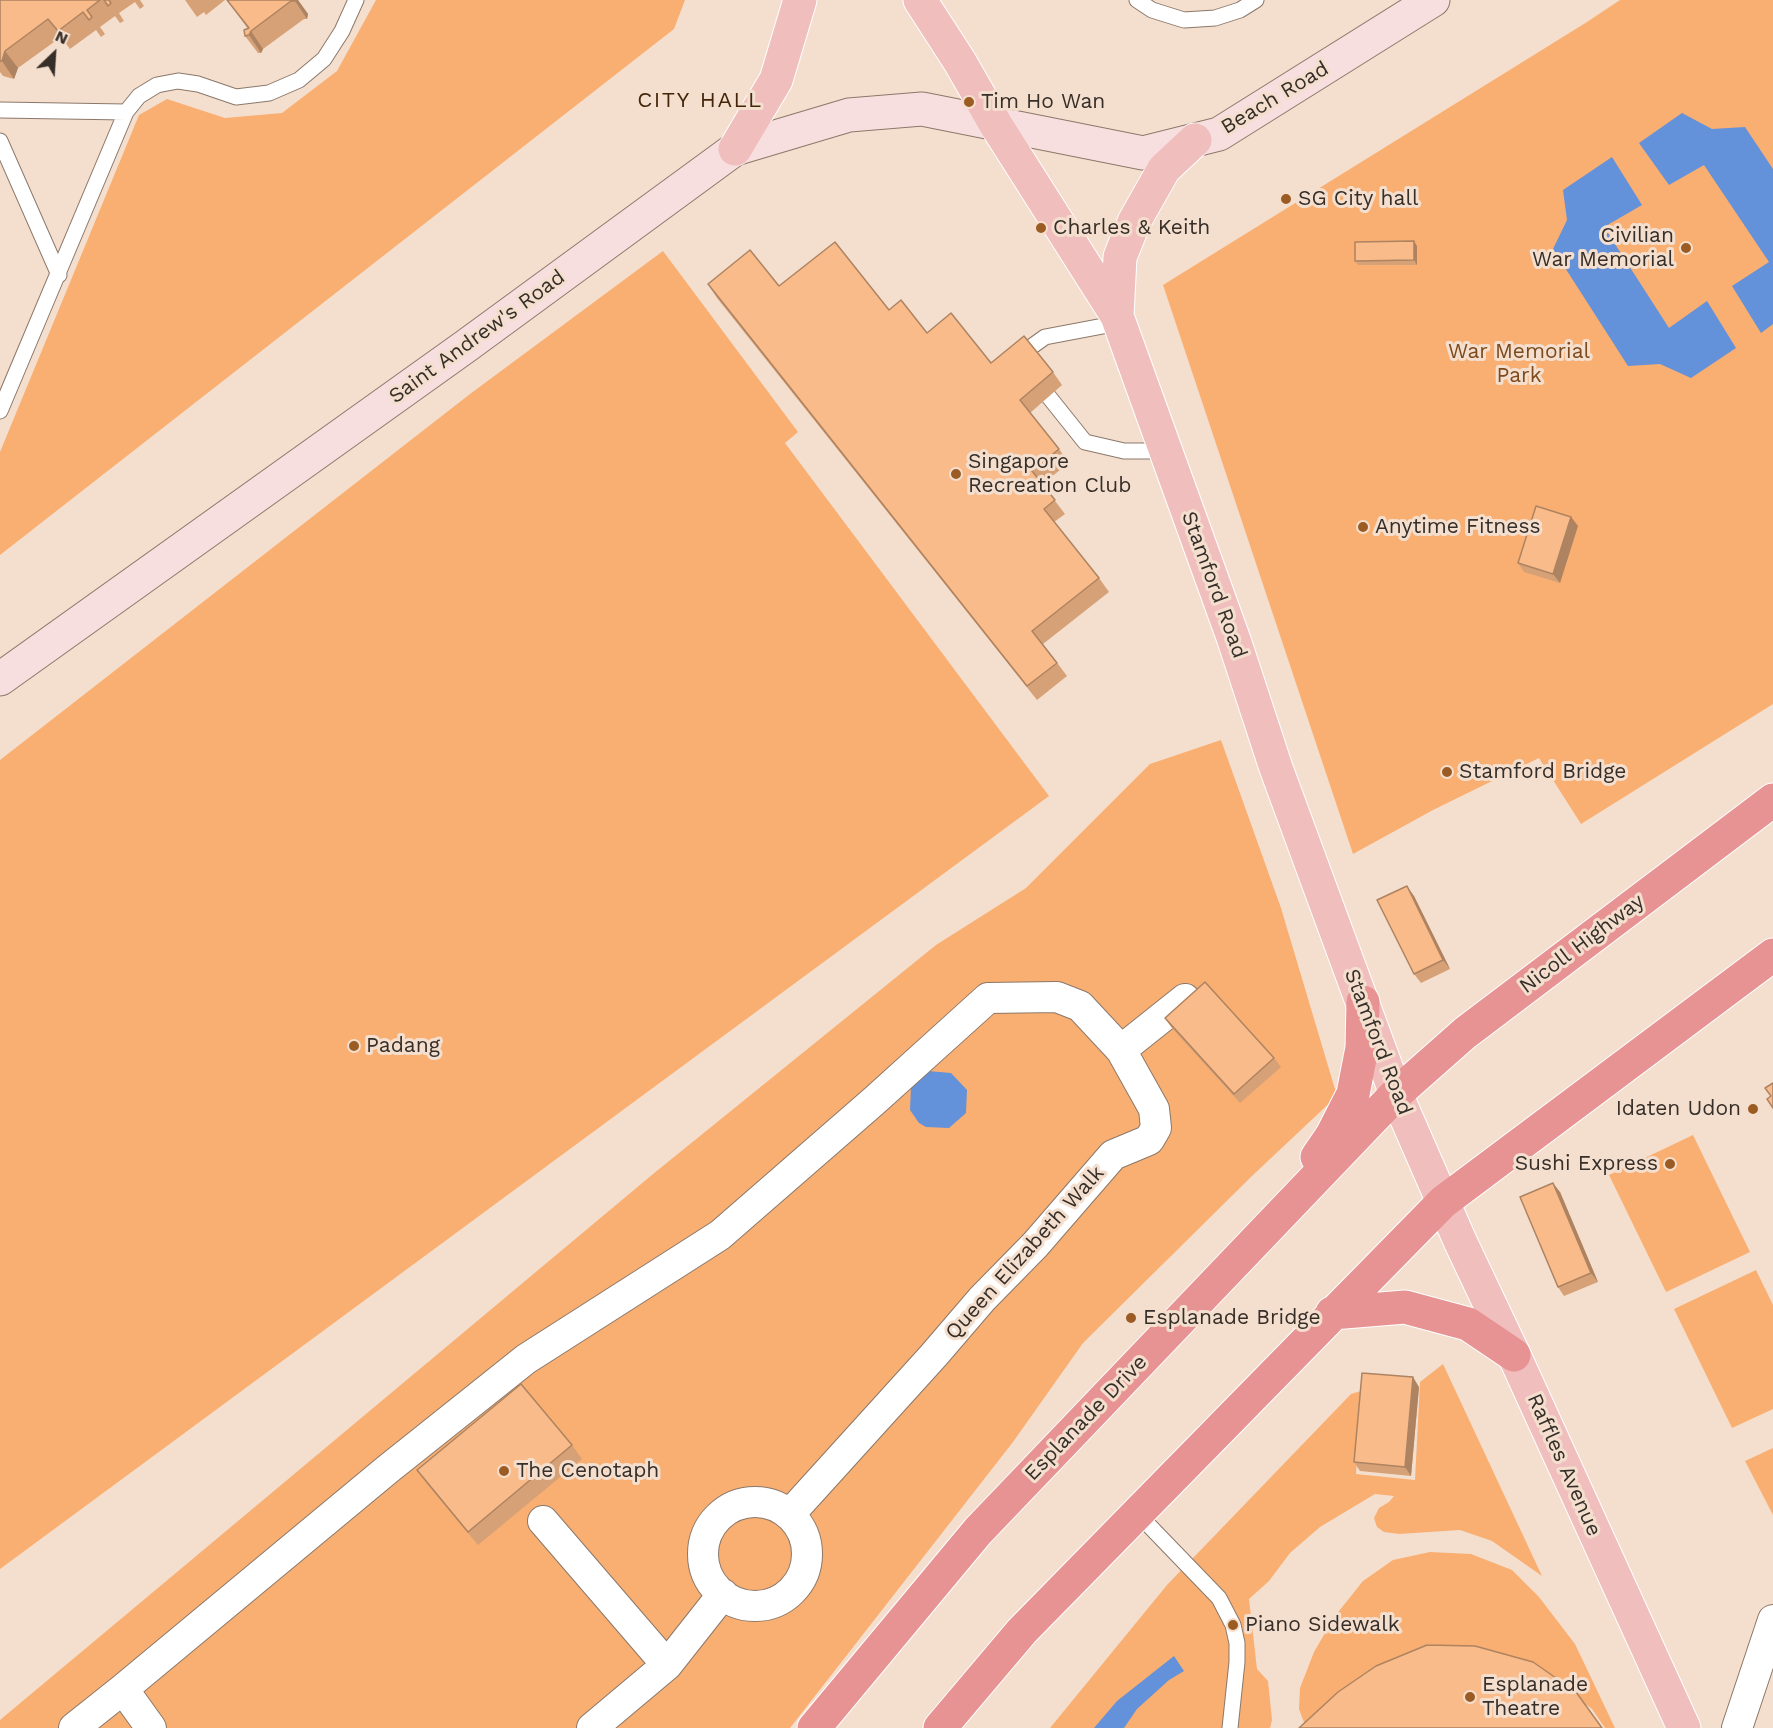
<!DOCTYPE html>
<style>
body{margin:0}
#map{position:relative;width:1773px;height:1728px;overflow:hidden;background:#f4dfcf;font-family:"Work Sans",sans-serif}
canvas{display:block}
.north{position:absolute;left:24px;top:24px;width:60px;height:60px;-webkit-text-stroke:4px #f4dfcf;paint-order:stroke;rotate:25deg;font-size:16px;font-weight:700;line-height:24px;text-align:center;color:#362e28}
.north::after{content:'';display:block;margin:auto;width:21px;height:27px;background:#362e28;clip-path:polygon(50% 0,100% 100%,50% 72%,0 100%)}
</style>
<div id="map">
<canvas width="1773" height="1728"></canvas>
<div class="north">N</div>
</div>
<script>
const ctx = document.querySelector('canvas').getContext('2d');
ctx.lineJoin = 'round';
function fill(path, color) { ctx.fillStyle = color; ctx.fill(path, 'evenodd'); }
const poly = rows => new Path2D(rows.map(r => 'M' + r).join(''));
function stroke(path, color, width, dash) { ctx.strokeStyle = color; ctx.lineWidth = width; ctx.lineCap = dash ? 'butt' : 'round'; ctx.setLineDash(dash || []); ctx.stroke(path); }
function label(font, color, halo, rows, align = 'center') {
  ctx.font = font + ' "Work Sans",sans-serif'; ctx.lineWidth = 6; ctx.setLineDash([]); ctx.textBaseline = 'middle'; ctx.strokeStyle = halo; ctx.fillStyle = color; for (const [text, x, y, turn = 0] of rows) {
    ctx.save(); ctx.translate(x, y); ctx.rotate((+turn || 0) * Math.PI / 180); ctx.textAlign = isNaN(turn) ? turn : align; if (halo) ctx.strokeText(text, 0, 0); ctx.fillText(text, 0, 0); ctx.restore();
  }
}
const green = poly([
 [376,0,685,0,674,29,0,555,0,452,139,115,167,99,225,118,282,113,337,71],
 [1620,0,1773,0,1773,704,1581,824,1539,758,1433,810,1353,854,1163,285,1587,22],
 [663,251,798,432,785,443,1049,796,0,1569,0,760,470,394],
 [1221,740,1281,908,1337,1096,1252,1176,1083,1343,1013,1442,790,1728,0,1728,0,1720,653,1174,936,945,1026,888,1150,764],
 [1693,1135,1750,1252,1666,1292,1609,1175],
 [1756,1270,1773,1305,1773,1409,1732,1428,1674,1309],
 [1443,1364,1542,1576,1492,1541,1460,1530,1399,1534,1384,1532,1377,1527,1374,1518,1379,1508,1389,1502,1394,1496,1375,1494,1320,1527,1290,1553,1269,1581,1249,1599,1257,1669,1268,1681,1272,1720,1270,1728,1050,1728,1167,1585,1351,1394,1361,1391,1356,1474,1415,1480,1420,1382],
 [1773,1448,1773,1515,1745,1461],
 [1430,1552,1471,1554,1512,1570,1539,1597,1575,1644,1615,1728,1605,1728,1592,1709,1548,1677,1306,1728,1299,1709,1300,1688,1314,1652,1335,1616,1363,1581,1393,1560]
]);
const water = poly([
 [1682,113,1712,129,1745,127,1773,169,1773,324,1761,333,1732,286,1769,262,1704,165,1669,185,1639,143],
 [1612,157,1642,205,1604,227,1669,328,1707,301,1736,348,1691,378,1660,364,1628,366,1553,249,1567,220,1563,190],
 [928,1071,951,1073,967,1090,966,1113,949,1128,926,1127,919,1123,910,1110,911,1087],
 [1174,1656,1184,1671,1169,1680,1137,1709,1124,1728,1094,1728,1117,1701]
]);
const lane = poly([
 [1137,0,1152,10,1184,20,1215,18,1240,10,1256,0],
 [0,110,126,112],
 [0,141,59,275],
 [1018,358,1017,357,1045,337,1119,323],
 [1037,382,1085,442,1124,451,1166,451],
 [0,411,126,112,139,96,157,85,178,81,198,84,236,97,269,93,299,80,324,59,342,31,356,0],
 [1137,1513,1219,1598,1233,1625,1237,1643,1237,1662,1230,1728]
]);
const street = poly([
 '703 1554a52 52 0 1 1 104 0a52 52 0 1 1-104 0Z',
 [789,1515,934,1355,982,1299,1035,1245,1113,1155,1149,1140,1156,1128,1154,1109,1121,1050,1185,999],
 [543,1521,667,1665],
 [123,1689,151,1728],
 [74,1728,123,1689,388,1469,526,1359,720,1235,874,1101,988,998,1057,997,1080,1006,1121,1050],
 [592,1728,667,1665,723,1594],
 [1737,1728,1773,1620]
]);
const secondary = poly([
 [0,679,466,346,735,149,849,115,922,109,1143,153,1219,134,1433,0]
]);
const primary = poly([
 [920,0,960,62,996,125,1117,316,1234,640,1276,768,1396,1094,1460,1241,1514,1355,1684,1728],
 [735,149,776,80,800,0],
 [1117,316,1120,257,1134,222,1164,169,1195,140]
]);
const highway = poly([
 [1317,1157,1332,1135,1353,1094,1362,1048,1363,1002],
 [1332,1313,1405,1307,1468,1324,1514,1355],
 [814,1728,978,1531,1396,1094,1465,1033,1773,800],
 [940,1728,1022,1631,1443,1202,1773,955]
]);
const wall = poly([
 [0,0,140,0,144,6,140,9,135,2,119,13,124,21,120,23,115,16,100,27,105,34,101,37,96,30,70,49,61,37,18,68,14,79,3,76,0,72],
 [185,0,225,0,206,15,204,12,197,17],
 [227,0,298,0,308,14,307,19,304,19,263,49,261,53,258,53,245,36,248,29],
 [1414,241,1417,246,1417,265,1358,265,1355,261],
 [708,284,779,286,889,310,927,333,991,363,1053,372,1062,385,1030,413,1059,449,1069,463,1042,484,1065,514,1054,522,1099,578,1109,592,1043,644,1067,676,1037,700,717,298],
 [1571,517,1578,526,1560,583,1524,572,1518,563],
 [1414,896,1450,969,1421,983,1414,974],
 [1165,1018,1274,1058,1281,1067,1240,1103,1171,1027],
 [1560,1192,1598,1282,1564,1296,1558,1287],
 [1419,1387,1411,1476,1360,1471,1354,1462],
 [572,1445,582,1459,478,1545,427,1484,417,1470]
]);
const shadedWall = poly([
 [295,0,298,0,308,14,307,19,295,1],
 [251,31,263,49,261,53,249,35],
 [5,51,18,68,14,79,2,61],
 [1414,241,1417,246,1417,265,1414,260],
 [1571,517,1578,526,1560,583,1553,574],
 [1407,886,1414,896,1450,969,1443,960],
 [1553,1183,1560,1192,1598,1282,1591,1273],
 [1413,1377,1419,1387,1411,1476,1405,1467]
]);
const building = poly([
 [0,0,100,0,87,10,92,17,89,20,83,12,58,31,48,19,5,51,2,61,0,61,0,0],
 [104,0,109,0,111,3,108,6,104,0],
 [227,0,295,0,295,1,291,1,251,31,249,35,245,36,244,30,249,28,227,0],
 [1414,241,1414,260,1355,261,1355,242,1414,241],
 [835,242,889,310,901,300,927,333,951,313,991,363,1024,336,1053,372,1020,400,1059,449,1032,471,1055,500,1044,509,1099,578,1032,631,1057,663,1027,686,708,284,750,250,779,286,835,242],
 [1536,506,1571,517,1553,574,1518,563,1536,506],
 [1407,886,1443,960,1414,974,1377,900,1407,886],
 [1205,982,1274,1058,1234,1094,1165,1018,1205,982],
 [1773,1083,1773,1108,1767,1099,1771,1096,1765,1088,1773,1083],
 [1553,1183,1591,1273,1558,1287,1520,1197,1553,1183],
 [1362,1373,1413,1377,1405,1467,1354,1462,1362,1373],
 [521,1384,572,1445,468,1532,417,1470,521,1384],
 [1427,1645,1475,1646,1533,1662,1576,1692,1602,1728,1299,1728,1338,1692,1376,1666,1427,1645]
]);
const markers = [
 [969,102,6,"#9b5c23"],
 [1286,199,6,"#9b5c23"],
 [1041,228,6,"#9b5c23"],
 [1686,248,6,"#9b5c23"],
 [956,474,6,"#9b5c23"],
 [1363,527,6,"#9b5c23"],
 [1447,772,6,"#9b5c23"],
 [354,1046,6,"#9b5c23"],
 [1753,1109,6,"#9b5c23"],
 [1670,1164,6,"#9b5c23"],
 [1131,1318,6,"#9b5c23"],
 [504,1471,6,"#9b5c23"],
 [1233,1625,6,"#9b5c23"],
 [1470,1697,6,"#9b5c23"]
];
const streetNames = [
 ["Beach Road",1275,98,-31],
 ["Saint Andrew's Road",477,337,-36],
 ["Stamford Road",1214,585,70],
 ["Nicoll Highway",1582,944,-37],
 ["Stamford Road",1378,1042,69],
 ["Queen Elizabeth Walk",1025,1253,-48],
 ["Esplanade Drive",1086,1418,-46],
 ["Raffles Avenue",1564,1465,66]
];
const poiNames = [
 ["Tim Ho Wan",981,102],
 ["SG City hall",1298,199],
 ["Charles & Keith",1053,228],
 ["Civilian",1674,236,"right"],
 ["War Memorial",1674,260,"right"],
 ["Singapore",968,462],
 ["Recreation Club",968,486],
 ["Anytime Fitness",1375,527],
 ["Stamford Bridge",1459,772],
 ["Padang",366,1046],
 ["Idaten Udon",1741,1109,"right"],
 ["Sushi Express",1658,1164,"right"],
 ["Esplanade Bridge",1143,1318],
 ["The Cenotaph",516,1471],
 ["Piano Sidewalk",1245,1625],
 ["Esplanade",1482,1685],
 ["Theatre",1482,1709]
];
const parkNames = [
 ["War Memorial",1519,352],
 ["Park",1519,376]
];
const neighbourhoodNames = [
 ["CITY HALL",700,101]
];
fill(green, '#f9af71');
fill(water, '#6391da');
stroke(lane, '#8b786a', 17);
stroke(street, '#8b786a', 32);
stroke(secondary, '#8b786a', 35);
stroke(primary, '#fff', 35);
stroke(highway, '#fff', 35);
stroke(lane, '#fff', 15);
stroke(street, '#fff', 30);
stroke(secondary, '#f8dfdf', 33);
stroke(primary, '#f1bebe', 33);
stroke(highway, '#e79393', 33);
fill(wall, '#d6a177');
fill(shadedWall, '#ae8361');
fill(building, '#f9bb8a');
stroke(building, '#ae8361', 1.5);
for (const [x, y, r, color] of markers) { const dot = new Path2D(); dot.arc(x, y, r, 0, 2 * Math.PI); ctx.fillStyle = color; ctx.fill(dot); stroke(dot, '#f4dfcf', 2); }
label('21px', '#362e28', '#f4dfcf', streetNames);
label('21px', '#362e28', '#f4dfcf', poiNames, 'left');
label('21px', '#7c4a1c', '#f4dfcf', parkNames);
ctx.letterSpacing = '1.5px';
label('22px', '#43250a', '#f4dfcf', neighbourhoodNames);
ctx.letterSpacing = '0px';
</script>
